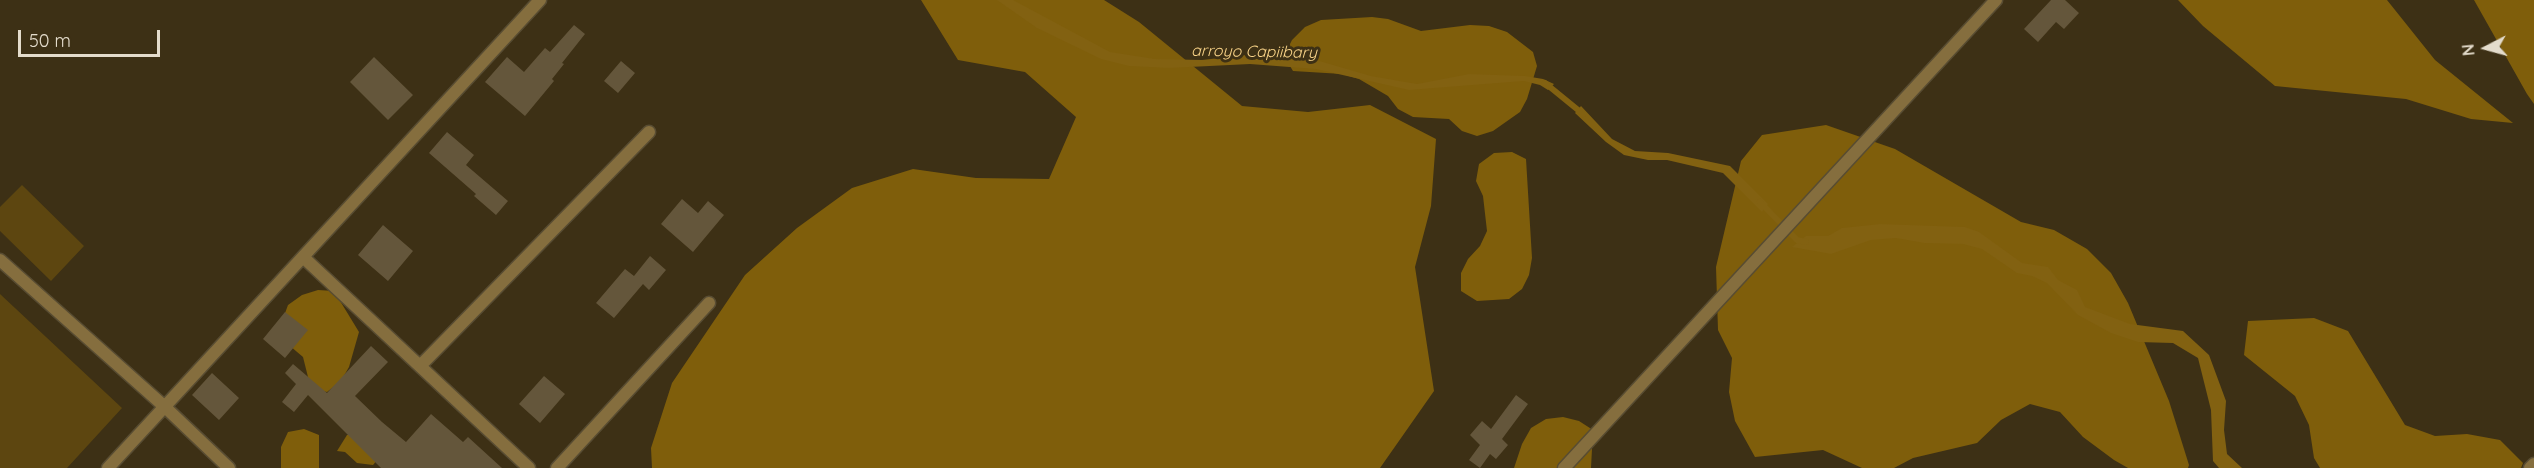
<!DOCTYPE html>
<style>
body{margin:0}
#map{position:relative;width:2534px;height:468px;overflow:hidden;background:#3d3015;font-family:Quicksand,sans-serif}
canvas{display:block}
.north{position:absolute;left:2456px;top:18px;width:60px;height:60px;-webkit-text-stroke:4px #3d3015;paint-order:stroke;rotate:264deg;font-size:16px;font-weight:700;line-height:24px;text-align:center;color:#e4dccc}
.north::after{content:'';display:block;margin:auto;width:21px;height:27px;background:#e4dccc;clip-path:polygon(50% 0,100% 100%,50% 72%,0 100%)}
.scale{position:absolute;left:18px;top:30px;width:142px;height:27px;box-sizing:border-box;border:3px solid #e4dccc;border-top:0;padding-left:8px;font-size:18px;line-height:21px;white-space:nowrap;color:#e4dccc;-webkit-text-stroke:4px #3d3015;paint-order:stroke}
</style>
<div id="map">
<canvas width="2534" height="468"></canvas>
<div class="north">N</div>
<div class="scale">50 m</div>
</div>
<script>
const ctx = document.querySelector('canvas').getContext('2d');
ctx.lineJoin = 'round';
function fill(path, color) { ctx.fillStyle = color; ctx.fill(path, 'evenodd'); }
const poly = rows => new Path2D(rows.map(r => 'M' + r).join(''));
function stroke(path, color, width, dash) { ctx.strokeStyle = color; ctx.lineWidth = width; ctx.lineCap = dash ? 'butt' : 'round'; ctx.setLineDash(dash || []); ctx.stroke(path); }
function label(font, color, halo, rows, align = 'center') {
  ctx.font = font + ' Quicksand,sans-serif'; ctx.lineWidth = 6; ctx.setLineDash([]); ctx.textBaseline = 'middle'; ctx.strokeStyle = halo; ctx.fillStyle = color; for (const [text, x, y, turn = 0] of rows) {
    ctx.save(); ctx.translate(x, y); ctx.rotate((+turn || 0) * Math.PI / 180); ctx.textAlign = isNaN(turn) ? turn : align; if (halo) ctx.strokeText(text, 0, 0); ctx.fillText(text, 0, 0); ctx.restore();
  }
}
const green = poly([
 [22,185,84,246,51,281,0,231,0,207],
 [0,294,122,408,67,468,0,468]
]);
const forest = poly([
 [921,0,1104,0,1139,22,1242,106,1308,112,1370,105,1436,139,1431,206,1415,267,1434,391,1380,468,652,468,651,448,672,383,745,275,797,228,852,188,913,169,976,178,1049,179,1076,117,1025,72,958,60],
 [2178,0,2387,0,2435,60,2513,123,2471,119,2406,99,2275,86,2203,26],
 [2474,0,2534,0,2534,104,2527,94],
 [1372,17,1388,19,1421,31,1470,25,1489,26,1507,32,1533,52,1537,66,1527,99,1520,112,1493,131,1477,136,1462,131,1449,119,1413,117,1398,109,1388,96,1359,79,1342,74,1293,71,1284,56,1292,40,1305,27,1321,20],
 [1826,125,1895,149,2021,222,2054,230,2087,249,2111,273,2128,303,2169,401,2189,465,2188,468,2128,468,2114,460,2083,437,2060,412,2030,404,2001,420,1977,443,1913,458,1894,468,1862,468,1823,450,1755,457,1735,421,1729,392,1732,358,1718,330,1716,267,1741,161,1762,135],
 [1512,152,1526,159,1532,258,1529,275,1522,289,1509,299,1477,301,1461,291,1461,273,1468,259,1480,246,1487,231,1483,196,1476,181,1479,164,1494,153],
 [318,290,334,291,359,332,349,367,341,381,327,392,311,389,303,357,277,335,288,305,302,295],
 [2314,318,2348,331,2405,425,2435,436,2467,434,2500,440,2523,463,2521,468,2320,468,2314,458,2309,425,2295,396,2244,355,2248,321],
 [1563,417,1579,421,1593,430,1591,468,1514,468,1522,444,1531,428,1546,419],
 [304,429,319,435,319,468,281,468,281,447,288,432],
 [364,433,378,459,373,465,357,463,345,452,337,451,347,435]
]);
const water = poly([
 [997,0,1013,0,1110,52,1155,59,1202,60,1246,55,1316,60,1371,76,1417,84,1469,74,1525,76,1543,79,1554,84,1548,90,1540,85,1524,81,1409,90,1316,69,1250,64,1169,68,1129,66,1101,59,1037,28],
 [1581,106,1612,139,1635,151,1668,153,1730,166,1768,204,1762,212,1723,173,1667,160,1648,160,1624,155,1606,142,1575,113],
 [1880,224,1965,227,1979,232,2022,263,2048,267,2058,280,2077,290,2085,307,2130,324,2183,331,2209,355,2226,401,2224,430,2227,454,2242,468,2219,468,2213,461,2211,410,2198,358,2173,343,2138,342,2111,333,2078,315,2047,283,2032,276,2017,273,1982,249,1963,244,1924,243,1896,238,1871,240,1831,254,1792,247,1806,236,1828,236,1842,228]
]);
const stream = poly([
 [1545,83,1583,114],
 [1760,202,1797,240,1806,242]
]);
const building = poly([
 [2051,0,2065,0,2079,13,2064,29,2056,22,2038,42,2024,29],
 [574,25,585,34,562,63,564,64,552,79,554,81,525,116,485,82,507,57,524,72,545,48,550,52],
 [374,57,413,95,388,120,350,82],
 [621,61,635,73,618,93,604,81],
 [447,132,474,155,466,165,508,201,496,215,474,196,476,194,429,153],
 [682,199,698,213,708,201,724,215,693,252,661,224],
 [383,225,413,251,388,281,358,255],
 [650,256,666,270,649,290,643,284,614,318,596,303,625,269,634,276],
 [285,312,308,330,285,358,263,339],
 [371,346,388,362,355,396,382,422,406,442,431,414,463,442,468,437,502,468,381,468,308,395,294,412,282,402,296,384,285,373,293,364,327,393],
 [212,373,239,398,219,420,192,395],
 [544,376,565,394,540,423,519,404],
 [1516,395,1528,404,1502,439,1508,445,1496,459,1490,454,1480,468,1469,460,1480,445,1470,435,1482,421,1491,429]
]);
const minor = poly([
 [303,257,529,468],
 [0,260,165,407,229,468],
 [420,366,649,132],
 [108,468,540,0],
 [557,468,709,303],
 [1564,468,1996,0],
 [2530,468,2534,464]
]);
const waterNames = [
 ["arroyo Capiibary",1254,52,1]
];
fill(green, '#5d4610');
fill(forest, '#7f5e0b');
fill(water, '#826111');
stroke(stream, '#826111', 6);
fill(building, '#64563b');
stroke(minor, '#584c32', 15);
stroke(minor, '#856e3e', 12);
label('italic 16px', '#fbd589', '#3d3015', waterNames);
</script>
